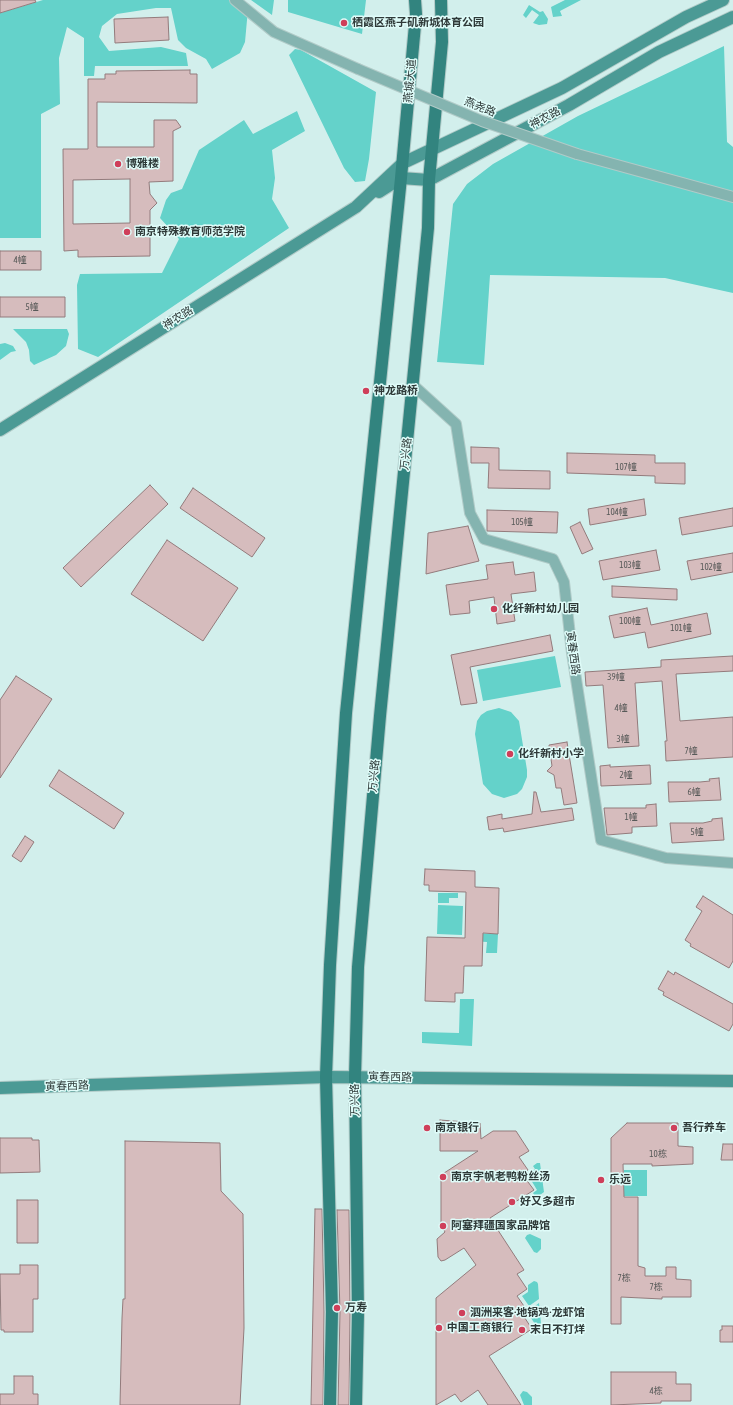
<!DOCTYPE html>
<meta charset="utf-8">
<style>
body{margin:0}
canvas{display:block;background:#d2efec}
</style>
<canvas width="733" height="1405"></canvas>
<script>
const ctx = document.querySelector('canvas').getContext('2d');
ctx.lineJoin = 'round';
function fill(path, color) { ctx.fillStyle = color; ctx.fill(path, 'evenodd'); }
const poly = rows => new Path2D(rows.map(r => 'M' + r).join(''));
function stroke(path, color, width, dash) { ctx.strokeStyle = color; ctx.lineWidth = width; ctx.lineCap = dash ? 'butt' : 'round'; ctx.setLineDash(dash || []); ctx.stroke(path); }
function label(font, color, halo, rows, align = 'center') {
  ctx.font = font + ' "Asap Condensed","Noto Sans SC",sans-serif'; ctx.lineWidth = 3; ctx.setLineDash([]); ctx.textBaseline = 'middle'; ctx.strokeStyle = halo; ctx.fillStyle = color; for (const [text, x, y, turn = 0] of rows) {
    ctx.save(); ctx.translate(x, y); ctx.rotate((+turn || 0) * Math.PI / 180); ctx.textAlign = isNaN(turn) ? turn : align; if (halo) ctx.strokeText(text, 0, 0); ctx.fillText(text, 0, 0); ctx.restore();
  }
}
const green = poly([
 [43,0,238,0,248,9,245,42,240,53,212,69,206,59,186,48,178,40,171,8,156,8,117,14,102,26,99,37,109,51,161,47,186,53,188,66,95,66,94,76,84,76,84,38,67,27,59,58,60,104,41,114,41,238,0,238,0,13],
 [251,0,274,0,272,15],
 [288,0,366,0,362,34,288,12],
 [565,0,581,0,560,11,562,16,553,17,551,7],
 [529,5,540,12,543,11,548,19,547,24,539,25,533,23,539,15,532,10,526,18,523,15],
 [724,46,727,142,733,147,733,293,665,278,490,275,484,365,437,362,453,204,467,184,493,164,578,116],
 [295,49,301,50,376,92,369,159,365,181,355,182,344,168,289,55],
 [297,111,305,131,272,150,275,178,272,199,289,228,98,357,78,349,77,285,80,274,162,273,179,239,160,218,166,200,171,193,182,189,199,150,244,120,253,134],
 [13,329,67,329,69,334,66,346,56,355,34,365,30,361,29,350,26,342],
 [5,343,13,346,16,351,11,352,0,360,0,344],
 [555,656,561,687,483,701,477,670],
 [499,708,511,712,519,721,527,770,527,777,522,789,517,794,504,798,492,794,483,784,475,734,477,721,481,715,487,711],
 [438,893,458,893,458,898,449,898,449,903,438,903],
 [438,905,463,906,462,935,437,934],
 [471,933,498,934,497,953,486,953,487,942,471,941],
 [460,999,474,999,472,1046,422,1043,422,1032,459,1033],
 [537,1163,540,1163,544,1192,536,1198,533,1193,537,1190,528,1175,535,1169,533,1166],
 [624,1170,647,1170,647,1196,624,1196],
 [530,1234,541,1239,541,1249,537,1253,534,1252,525,1238,527,1235],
 [534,1281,537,1282,538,1284,539,1299,529,1306,522,1296,528,1292,528,1285],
 [539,1303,541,1324,537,1327,527,1312],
 [523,1391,527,1392,532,1397,532,1405,524,1405,520,1395]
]);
const building = poly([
 [0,0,35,0,36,2,0,13,0,0],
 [168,17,169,40,115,43,114,19,168,17],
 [190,70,190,74,197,74,197,103,97,102,97,147,154,147,154,120,176,120,181,127,173,131,173,181,149,182,150,194,157,203,150,210,150,256,78,257,78,250,64,251,63,149,88,149,88,79,105,79,105,74,116,74,116,71,190,70],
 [130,179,130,223,73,224,73,180,130,179],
 [0,251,41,251,41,270,0,270,0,251],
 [0,297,65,297,65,317,0,317,0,297],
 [471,447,499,448,499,470,550,471,550,489,488,488,489,463,471,463,471,447],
 [567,453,655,455,655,463,685,463,685,484,655,483,655,476,567,473,567,453],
 [150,485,168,504,81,587,63,568,150,485],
 [193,488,265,538,252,557,180,508,193,488],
 [644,499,646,515,590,525,588,509,644,499],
 [733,508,733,526,682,535,679,518,733,508],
 [487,510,558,512,557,533,487,531,487,510],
 [580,522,593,549,582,554,570,527,580,522],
 [468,526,479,561,426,574,428,533,468,526],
 [167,540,238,588,203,641,131,594,167,540],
 [656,550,660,570,603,580,599,561,656,550],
 [733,553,733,572,691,580,687,561,733,553],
 [513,562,515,575,534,572,536,591,511,594,515,621,497,624,494,597,469,601,470,613,450,615,446,585,488,579,486,565,513,562],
 [612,586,677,589,677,600,612,597,612,586],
 [647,608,651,625,707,613,711,634,648,648,645,632,614,638,609,616,647,608],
 [550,635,553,651,470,667,477,703,461,705,451,655,550,635],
 [733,656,733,671,676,674,680,721,733,717,733,757,666,761,665,741,667,741,662,681,635,683,639,746,608,748,603,685,586,686,585,672,661,667,661,660,733,656],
 [16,676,52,699,0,778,0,700,16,676],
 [567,742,577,803,564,805,561,788,556,788,554,775,547,771,552,766,549,745,567,742],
 [610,765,610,767,650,765,651,784,601,786,600,766,610,765],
 [59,770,124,813,114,829,49,786,59,770],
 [719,778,721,800,669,802,668,782,700,782,710,781,709,779,719,778],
 [534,792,536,792,541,812,572,808,574,820,504,832,503,828,489,830,487,817,502,814,502,819,532,814,534,792],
 [656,804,657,826,632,827,632,833,607,835,604,808,646,808,646,805,656,804],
 [722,818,724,840,672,843,670,823,703,823,712,821,712,819,722,818],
 [25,836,34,842,21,862,12,856,25,836],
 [425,869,475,871,475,887,499,888,498,934,483,933,482,966,464,966,463,993,455,993,455,1002,425,1001,427,937,465,938,466,892,429,891,429,885,424,885,425,869],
 [703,896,733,915,733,961,729,968,690,946,691,944,685,940,702,911,696,907,703,896],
 [668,971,674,975,675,972,733,1004,733,1024,729,1031,663,995,664,992,658,989,668,971],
 [440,1120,480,1123,481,1139,493,1131,516,1131,529,1151,519,1157,528,1170,522,1174,534,1190,490,1218,524,1270,517,1274,527,1289,517,1296,526,1309,521,1312,532,1329,489,1356,521,1405,488,1405,478,1390,461,1402,455,1394,436,1405,436,1298,476,1265,464,1248,445,1260,441,1261,438,1257,437,1239,445,1232,441,1225,441,1175,478,1151,440,1151,440,1120],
 [627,1123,678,1123,678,1146,693,1147,693,1164,652,1166,652,1164,623,1164,624,1197,638,1197,638,1266,645,1268,645,1276,666,1276,666,1267,676,1267,676,1279,691,1280,691,1297,662,1297,662,1299,621,1297,621,1324,611,1324,611,1138,627,1123],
 [0,1138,32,1138,32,1140,39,1140,40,1172,0,1173,0,1138],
 [125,1141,220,1143,221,1191,243,1214,244,1328,240,1405,120,1405,122,1318,123,1299,125,1299,125,1141],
 [723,1144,733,1144,733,1160,721,1160,723,1144],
 [17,1200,38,1200,38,1243,17,1243,17,1200],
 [315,1209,322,1209,324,1312,323,1405,311,1405,315,1209],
 [337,1210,349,1210,350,1313,349,1405,338,1405,340,1312,337,1210],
 [20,1265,38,1265,38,1299,33,1299,33,1332,4,1332,4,1330,1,1330,0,1274,20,1274,20,1265],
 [722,1326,733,1326,733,1342,720,1342,720,1330,722,1330,722,1326],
 [611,1372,676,1372,676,1384,691,1384,691,1401,661,1401,661,1403,611,1405,611,1372],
 [14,1376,33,1376,33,1394,38,1394,38,1405,0,1405,0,1394,14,1394,14,1376]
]);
const street = poly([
 [235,0,274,32,358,69],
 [577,154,733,197],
 [413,385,456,424,470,513,484,539,553,559,564,582,572,653,601,840,666,858,733,863]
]);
const secondary = poly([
 [379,192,401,178,429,180,569,105,659,52,733,17],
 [0,430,356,207,403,163,562,88,686,17,723,0],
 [0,1088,326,1077,733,1081]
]);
const primary = poly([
 [330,1405,332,1312,326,1077,330,965,346,713,401,178,416,14,415,0],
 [356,1405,358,1313,355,1077,358,967,380,716,428,228,429,180,442,42,441,0]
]);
const streetBridge = poly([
 [358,69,482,121,577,154]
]);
const markers = [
 [344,23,4,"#cf3f5a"],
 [118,164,4,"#cf3f5a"],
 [127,232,4,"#cf3f5a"],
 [366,391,4,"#cf3f5a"],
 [494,609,4,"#cf3f5a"],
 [510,754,4,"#cf3f5a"],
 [427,1128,4,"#cf3f5a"],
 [674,1128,4,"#cf3f5a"],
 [443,1177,4,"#cf3f5a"],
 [601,1180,4,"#cf3f5a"],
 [512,1202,4,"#cf3f5a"],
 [443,1226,4,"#cf3f5a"],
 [337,1308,4,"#cf3f5a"],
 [462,1313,4,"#cf3f5a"],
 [439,1328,4,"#cf3f5a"],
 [522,1330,4,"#cf3f5a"]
];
const numberNames = [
 ["4幢",20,260],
 ["5幢",32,307],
 ["107幢",626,467],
 ["104幢",617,512],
 ["105幢",522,522],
 ["103幢",630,565],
 ["102幢",711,567],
 ["100幢",630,621],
 ["101幢",681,628],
 ["39幢",616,677],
 ["4幢",621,708],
 ["3幢",623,739],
 ["7幢",691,751],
 ["2幢",626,775],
 ["6幢",694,792],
 ["1幢",631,817],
 ["5幢",697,832],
 ["10栋",658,1154],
 ["7栋",624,1278],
 ["7栋",656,1287],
 ["4栋",656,1391]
];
const poiNames = [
 ["栖霞区燕子矶新城体育公园",352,23],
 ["博雅楼",126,164],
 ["南京特殊教育师范学院",135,232],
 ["神龙路桥",374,391],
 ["化纤新村幼儿园",502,609],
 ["化纤新村小学",518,754],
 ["南京银行",435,1128],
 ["吾行养车",682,1128],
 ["南京宇帆老鸭粉丝汤",451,1177],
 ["乐远",609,1180],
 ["好又多超市",520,1202],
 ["阿塞拜疆国家品牌馆",451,1226],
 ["万寿",345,1308],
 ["泗洲来客·地锅鸡·龙虾馆",470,1313],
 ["中国工商银行",447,1328],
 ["末日不打烊",530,1330]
];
const streetNames = [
 ["燕城大道",410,81,-85],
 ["燕尧路",480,107,22],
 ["神农路",545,118,-28],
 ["神农路",178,318,-32],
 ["万兴路",406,454,-84],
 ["寅春西路",573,653,82],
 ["万兴路",374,776,-85],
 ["寅春西路",390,1077,1],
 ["寅春西路",67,1086,-2],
 ["万兴路",355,1100,-91]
];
fill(green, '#64d2ca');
fill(building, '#d6bcbd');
stroke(building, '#937b7c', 1);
stroke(street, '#b1cbc8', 12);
stroke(secondary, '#b1cbc8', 14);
stroke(primary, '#b1cbc8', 14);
stroke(street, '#84b4b0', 10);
stroke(secondary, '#4b9a95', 12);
stroke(primary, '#32847f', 12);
stroke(streetBridge, '#b1cbc8', 12, []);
stroke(streetBridge, '#84b4b0', 10);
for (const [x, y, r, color] of markers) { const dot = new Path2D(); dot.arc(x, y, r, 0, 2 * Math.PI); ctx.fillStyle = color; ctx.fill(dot); stroke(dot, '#dffcf9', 1.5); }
label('9px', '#585a59', null, numberNames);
label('bold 11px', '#2e3938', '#dffcf9', poiNames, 'left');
label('11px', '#2e3938', '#dffcf9', streetNames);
</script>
